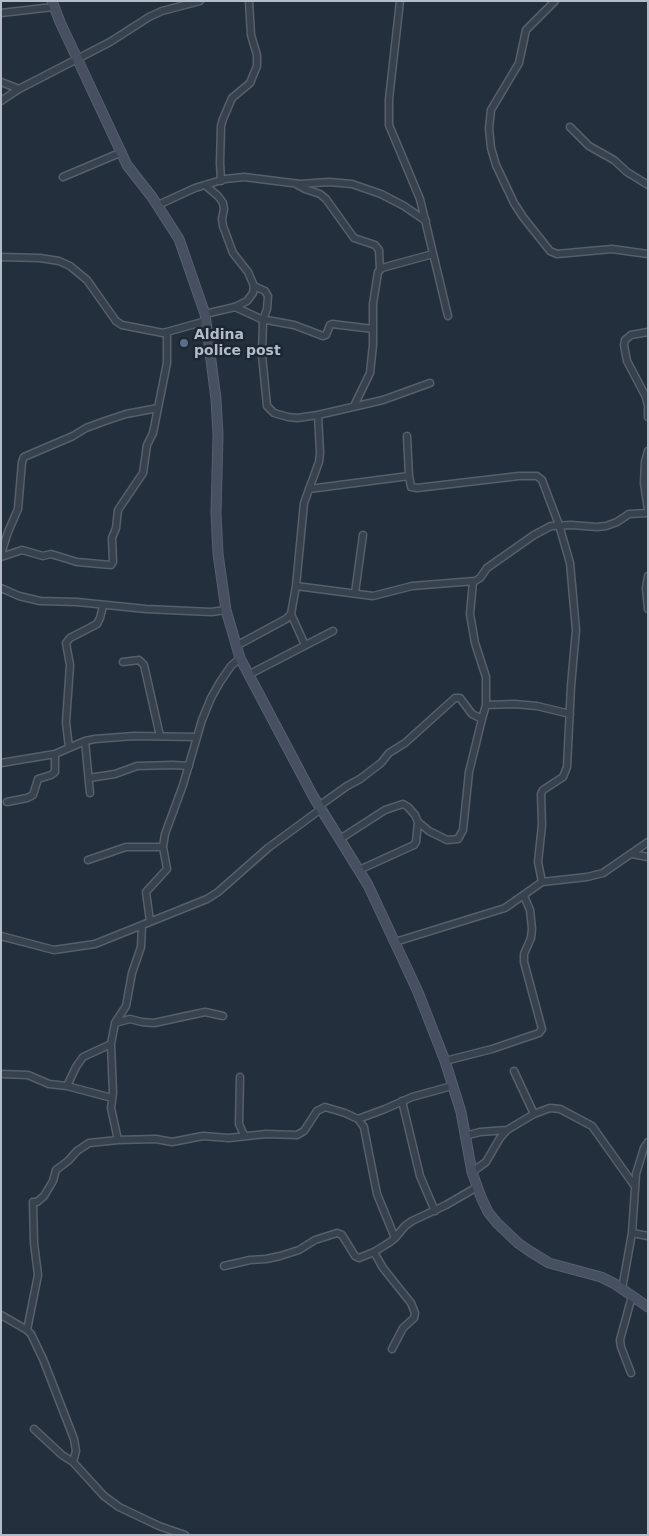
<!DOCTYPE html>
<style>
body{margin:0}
#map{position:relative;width:649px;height:1536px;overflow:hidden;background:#242f3e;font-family:"DejaVu Sans",sans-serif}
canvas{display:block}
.frame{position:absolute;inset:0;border:2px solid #b4bcc9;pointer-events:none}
</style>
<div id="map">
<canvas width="649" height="1536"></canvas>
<div class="frame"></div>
</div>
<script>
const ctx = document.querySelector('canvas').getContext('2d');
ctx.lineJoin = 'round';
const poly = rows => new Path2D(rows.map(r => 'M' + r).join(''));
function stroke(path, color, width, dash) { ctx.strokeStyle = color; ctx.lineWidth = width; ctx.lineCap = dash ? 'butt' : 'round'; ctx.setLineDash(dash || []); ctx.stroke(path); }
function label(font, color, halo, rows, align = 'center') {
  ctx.font = font + ' "DejaVu Sans",sans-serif'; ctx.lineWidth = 5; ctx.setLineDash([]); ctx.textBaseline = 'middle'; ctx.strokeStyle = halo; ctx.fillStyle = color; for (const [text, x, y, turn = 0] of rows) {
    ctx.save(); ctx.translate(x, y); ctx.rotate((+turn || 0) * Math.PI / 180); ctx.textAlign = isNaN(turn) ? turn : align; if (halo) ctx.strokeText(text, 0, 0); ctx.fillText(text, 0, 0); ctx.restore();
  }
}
const street = poly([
 [400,1,389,99,389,125,420,199,448,316],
 [555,1,526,30,519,63,491,110,489,128,491,148,496,165,514,203,523,217,550,251,557,254,612,249,648,254],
 [1,13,53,7],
 [1,82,19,89],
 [1,101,19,89,110,42,149,17,162,11,200,1],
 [570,127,589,146,614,160,627,172,648,185],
 [63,177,122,152],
 [221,181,220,163,221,126,223,119,232,98,250,83,257,66,257,55,251,35,249,1],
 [296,184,305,189,320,194,326,199,354,238,375,245,379,250,380,270],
 [205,185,218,196,223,203,224,209,222,219,223,226,233,253,248,272,254,286,253,293,247,301,235,307,205,314],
 [158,205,195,188,225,179,244,177,300,184,329,182,352,184,381,194,404,206,426,221],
 [1,257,40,258,59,261,70,266,87,280,116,321,122,325,163,333,206,321],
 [254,286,265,291,268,296,267,309,263,320,262,355,267,406,274,413,288,417,297,418,318,415],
 [235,307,261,319,294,325,323,336,326,335,330,325,332,324,373,329],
 [648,332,631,335,625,340,624,345,627,361,646,397,648,406],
 [354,406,370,373,373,345,373,304,378,272,382,268,389,266,433,254],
 [648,409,648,417],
 [648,451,645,462,644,483,648,510],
 [409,476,411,487,417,488,519,476,537,476,542,480,559,525,570,563,576,630,571,686,567,767,563,777,543,790,541,794,542,825,538,862,542,882],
 [309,489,409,476,407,436],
 [1,554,8,532,18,509,22,462,24,457,73,436,86,428,105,421,126,414,158,408],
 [1,557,22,550,43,556,51,554,77,562,111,565,113,562,112,538,116,528,118,510,143,473,147,445,153,433,167,363,167,332],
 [648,576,646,588,648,609],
 [473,582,470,614,475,643,486,677,486,705],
 [296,586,373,596,412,586,475,581,480,578,487,568,534,535,551,526,571,525,597,527,606,526,617,522,629,514,648,513],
 [1,588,19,596,40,601,77,602,146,609,211,612,226,610],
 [355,593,363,535],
 [291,614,305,645],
 [236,646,286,619,291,614,296,586,304,503,319,462,320,453,318,415,383,400,430,383],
 [123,662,139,660,144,665,160,736],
 [250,674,333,631],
 [85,741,90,793],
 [69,748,66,722,70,665,66,643,70,638,97,624,100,618,103,606],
 [1,763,55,754,85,741,95,739,134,736,197,737],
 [89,778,115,774,137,766,173,765,189,766],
 [7,802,27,798,33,795,38,779,51,775,55,772,55,754],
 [319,806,347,786,360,779,381,763,389,753,405,743,455,698,460,698,472,714,482,719,486,705,515,704,537,706,570,714],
 [340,839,385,810,403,804,408,807,415,815,418,822,429,831,447,840,458,839,463,830,469,772,482,719],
 [632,854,648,857],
 [88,860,126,847,163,847],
 [359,870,414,845,416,842,418,822],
 [150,921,146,892,167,869,163,847,165,834,183,785,202,720,211,698,220,682,231,666,240,658],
 [1,936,54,950,95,944,207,899,218,892,268,848,321,809],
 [395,942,505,908,542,882,587,877,603,873,648,842],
 [115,1023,130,1019,142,1022,154,1023,205,1012,223,1016],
 [111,1044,113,1093,111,1108,118,1140,156,1139,172,1142,203,1136,229,1138,266,1134,297,1135,304,1131,317,1111,325,1107,345,1113,358,1119,364,1127,365,1133,377,1194,395,1238],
 [445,1061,492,1049,539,1033,542,1029,524,962,524,954,531,938,532,929,530,910,524,896],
 [514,1071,534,1114],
 [1,1074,28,1075,49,1084,67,1086,76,1067,83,1057,111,1044,115,1023,126,1006,132,973,141,947,142,925],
 [240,1077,239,1124,244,1135],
 [67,1086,112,1098],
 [402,1101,420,1176,435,1211],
 [358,1119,385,1109,412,1097,452,1086],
 [465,1136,480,1132,507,1130],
 [118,1140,89,1143,77,1151,68,1161,56,1170,53,1181,44,1196,37,1202,33,1202,34,1243,38,1275,27,1330,31,1334,43,1359,74,1439,76,1451,73,1462,104,1496,119,1507,159,1526,185,1535],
 [472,1172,486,1162,500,1138,507,1130,534,1114,550,1108,560,1109,592,1126,634,1185],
 [632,1233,648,1236],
 [374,1252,383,1268,411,1303,415,1313,414,1318,403,1328,392,1349],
 [224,1266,250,1260,266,1259,280,1256,299,1250,315,1240,337,1233,342,1235,355,1256,359,1258,374,1252,390,1242,395,1238,405,1226,412,1221,446,1205,477,1187],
 [622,1289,632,1233,636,1174,644,1148,648,1142],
 [1,1315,27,1330],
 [631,1373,621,1347,620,1340,632,1296],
 [34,1429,62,1455,73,1462]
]);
const secondary = poly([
 [52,1,60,22,127,165,152,197,179,239,205,314,216,399,218,435,216,513,218,554,226,610,240,658,313,796,368,885,418,992,445,1061,461,1112,472,1172,481,1197,488,1212,497,1223,518,1243,531,1252,549,1263,601,1277,615,1284,648,1307]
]);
const markers = [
 [184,343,5,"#5c6f8a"]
];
const poiNames = [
 ["Aldina",194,335],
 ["police post",194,351]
];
stroke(street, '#565f6c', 9);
stroke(secondary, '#565f6c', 11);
stroke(street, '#38414e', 6);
stroke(secondary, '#465061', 9);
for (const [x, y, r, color] of markers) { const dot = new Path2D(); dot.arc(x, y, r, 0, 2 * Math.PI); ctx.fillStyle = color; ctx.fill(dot); stroke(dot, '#1d2633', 2); }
label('bold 14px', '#b4bcc9', '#1d2633', poiNames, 'left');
</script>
